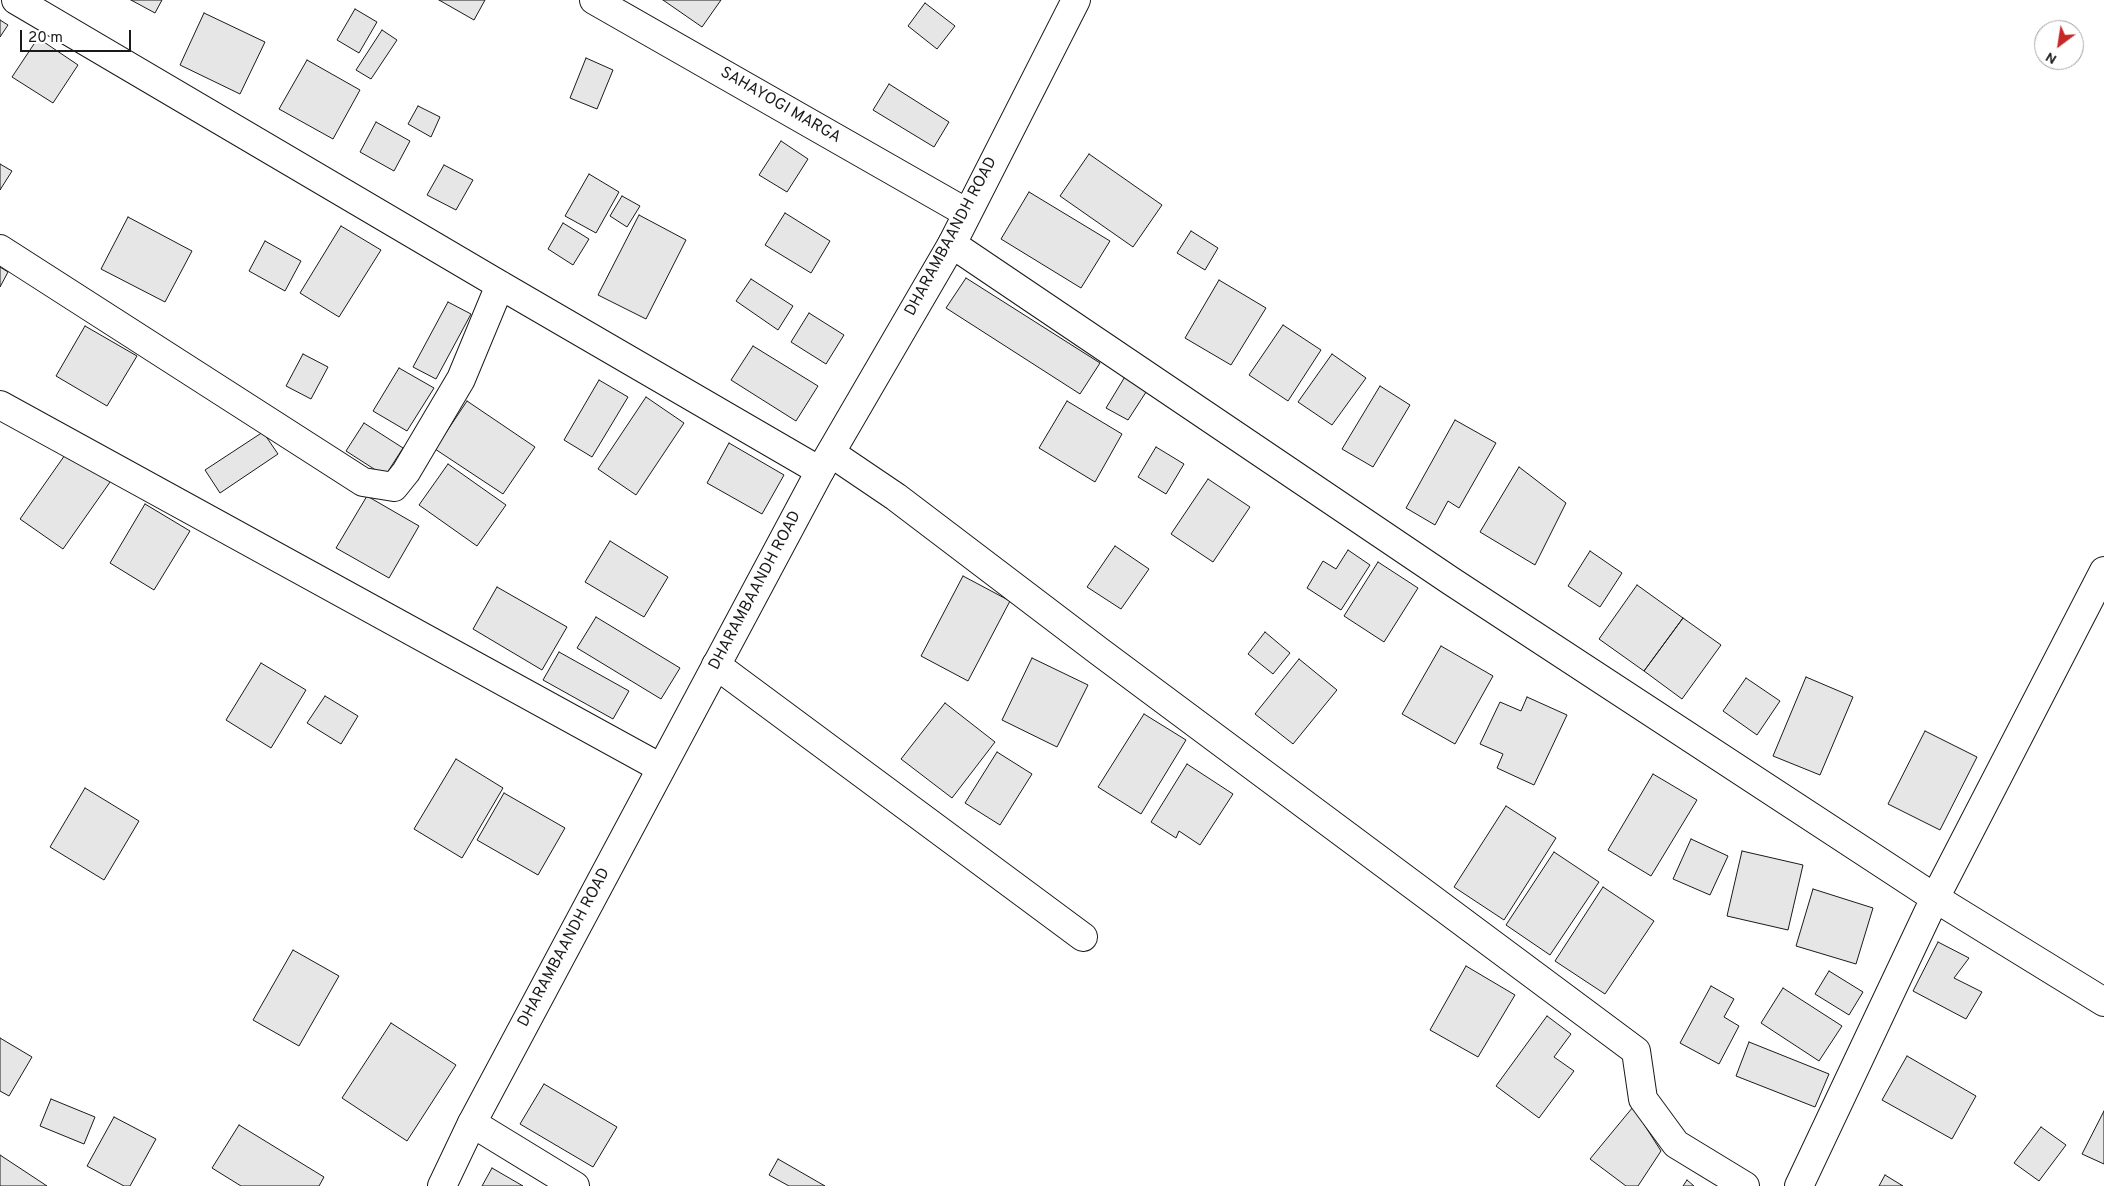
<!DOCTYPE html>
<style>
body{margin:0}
#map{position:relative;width:2104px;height:1186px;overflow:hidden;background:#fff;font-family:Overpass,sans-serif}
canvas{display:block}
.north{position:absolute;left:2034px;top:20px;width:50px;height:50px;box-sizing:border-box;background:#fff;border:1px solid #a3a3a3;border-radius:50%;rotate:211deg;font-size:14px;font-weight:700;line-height:20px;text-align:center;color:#1a1a1a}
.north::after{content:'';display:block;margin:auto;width:18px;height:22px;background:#c62828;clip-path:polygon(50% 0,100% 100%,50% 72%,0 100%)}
.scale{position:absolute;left:20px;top:30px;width:111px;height:22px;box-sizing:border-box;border:2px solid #1a1a1a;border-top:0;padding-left:6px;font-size:15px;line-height:18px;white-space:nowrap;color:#1a1a1a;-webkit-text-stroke:4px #fff;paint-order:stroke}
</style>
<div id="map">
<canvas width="2104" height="1186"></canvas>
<div class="north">N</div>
<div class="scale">20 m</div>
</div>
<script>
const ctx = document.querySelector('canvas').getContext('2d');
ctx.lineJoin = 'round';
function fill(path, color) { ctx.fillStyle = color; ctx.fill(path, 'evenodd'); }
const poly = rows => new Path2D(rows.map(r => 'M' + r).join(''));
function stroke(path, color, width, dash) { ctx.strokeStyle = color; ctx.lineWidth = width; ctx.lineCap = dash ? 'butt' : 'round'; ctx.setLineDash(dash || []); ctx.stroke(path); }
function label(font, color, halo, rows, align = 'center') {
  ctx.font = font + ' Overpass,sans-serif'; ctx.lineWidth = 4; ctx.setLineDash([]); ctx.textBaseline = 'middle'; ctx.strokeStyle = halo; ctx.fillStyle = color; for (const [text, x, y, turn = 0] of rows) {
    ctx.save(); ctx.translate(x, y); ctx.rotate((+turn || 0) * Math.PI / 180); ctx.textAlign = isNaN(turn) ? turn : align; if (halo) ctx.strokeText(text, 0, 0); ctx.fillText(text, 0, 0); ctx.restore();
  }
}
const building = poly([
 [131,0,162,0,155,13,131,0],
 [439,0,485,0,474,20,439,0],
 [663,0,721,0,702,27,663,0],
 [925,3,955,26,937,49,908,26,925,3],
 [355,9,377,22,359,53,337,40,355,9],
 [204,13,265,42,240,94,180,65,204,13],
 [0,20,8,25,0,37,0,20],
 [382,30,397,40,371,79,356,70,382,30],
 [38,38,78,65,53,103,12,77,38,38],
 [586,58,613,70,597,109,570,98,586,58],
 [307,60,360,90,333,139,279,109,307,60],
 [889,84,949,122,934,147,873,110,889,84],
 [418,106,440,117,431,137,408,124,418,106],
 [376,122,410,141,394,171,360,152,376,122],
 [781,141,808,159,787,192,759,175,781,141],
 [1089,154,1162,205,1133,247,1060,196,1089,154],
 [0,164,12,171,0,190,0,164],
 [444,165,473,180,456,210,427,195,444,165],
 [589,174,619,192,596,233,565,216,589,174],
 [1029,192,1110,241,1081,288,1001,239,1029,192],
 [622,196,640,206,627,227,610,216,622,196],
 [785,213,830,241,811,273,765,245,785,213],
 [639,215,686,240,646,319,598,295,639,215],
 [128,217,192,251,165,302,101,269,128,217],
 [563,223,589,239,573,265,548,249,563,223],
 [341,226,381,250,339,317,300,293,341,226],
 [1191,231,1218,248,1205,270,1177,253,1191,231],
 [265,241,301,261,285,291,249,271,265,241],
 [0,267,8,272,0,287,0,267],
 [966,278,1100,363,1080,394,946,308,966,278],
 [751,279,793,306,778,330,736,301,751,279],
 [1219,280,1266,308,1231,365,1185,338,1219,280],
 [448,302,471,314,436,379,413,367,448,302],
 [809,313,844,335,826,364,791,342,809,313],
 [1283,325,1321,350,1288,401,1249,375,1283,325],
 [85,326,137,356,107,406,56,376,85,326],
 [753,346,818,386,796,421,731,380,753,346],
 [303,354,328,367,311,399,286,386,303,354],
 [1332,354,1366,378,1332,425,1298,402,1332,354],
 [399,368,434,388,407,431,373,411,399,368],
 [1126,375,1148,389,1128,420,1106,408,1126,375],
 [599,380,628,397,592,457,564,440,599,380],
 [1380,386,1410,405,1373,467,1342,449,1380,386],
 [646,397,684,423,636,495,598,469,646,397],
 [467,401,535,447,503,494,435,449,467,401],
 [1067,401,1122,434,1095,482,1039,448,1067,401],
 [1455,420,1496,443,1459,508,1448,501,1435,525,1406,508,1455,420],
 [364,423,403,448,385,476,346,451,364,423],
 [263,432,278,454,220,493,205,470,263,432],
 [729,443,784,475,762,514,707,483,729,443],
 [72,445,115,475,63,549,20,519,72,445],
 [1156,447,1184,464,1166,494,1138,477,1156,447],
 [448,464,506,505,477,546,419,505,448,464],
 [1519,467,1566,503,1535,565,1480,532,1519,467],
 [1208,479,1250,507,1213,562,1171,534,1208,479],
 [367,496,419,526,389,578,336,548,367,496],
 [145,504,190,531,154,590,110,563,145,504],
 [610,541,668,577,644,617,585,582,610,541],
 [1115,546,1149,569,1121,609,1087,587,1115,546],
 [1348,550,1370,565,1341,610,1307,588,1323,561,1336,569,1348,550],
 [1590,551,1622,573,1600,607,1568,586,1590,551],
 [1378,562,1418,588,1384,642,1344,616,1378,562],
 [963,576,1010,601,968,681,921,656,963,576],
 [1637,585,1683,618,1644,671,1599,639,1637,585],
 [497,587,567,627,542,670,473,629,497,587],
 [596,617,680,668,661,699,577,648,596,617],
 [1683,618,1721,645,1682,699,1644,671,1683,618],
 [1265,632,1290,653,1273,674,1248,654,1265,632],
 [1441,646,1493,676,1455,744,1402,714,1441,646],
 [559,652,629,691,613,719,543,680,559,652],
 [1032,658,1088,685,1057,747,1002,720,1032,658],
 [1299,659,1337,690,1293,744,1255,714,1299,659],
 [261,663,306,690,271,748,226,720,261,663],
 [1806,677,1853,697,1820,775,1773,756,1806,677],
 [1746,678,1780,701,1757,735,1723,711,1746,678],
 [325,696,358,716,341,744,307,723,325,696],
 [1527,697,1567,715,1534,785,1497,768,1503,754,1480,744,1500,702,1521,711,1527,697],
 [945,703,995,742,952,798,901,759,945,703],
 [1144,714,1186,740,1141,814,1098,787,1144,714],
 [1925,731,1977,757,1940,830,1888,804,1925,731],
 [997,752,1032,774,1000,825,965,803,997,752],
 [456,759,503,788,462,858,414,829,456,759],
 [1187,764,1233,794,1200,845,1179,831,1176,838,1151,822,1187,764],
 [1653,774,1697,800,1651,876,1608,850,1653,774],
 [85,788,139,821,104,880,50,847,85,788],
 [504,793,565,828,538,875,477,840,504,793],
 [1506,806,1556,838,1504,920,1454,887,1506,806],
 [1691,839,1728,856,1710,895,1673,879,1691,839],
 [1742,851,1803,865,1788,930,1727,916,1742,851],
 [1554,852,1599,882,1550,955,1506,925,1554,852],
 [1603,887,1654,921,1605,994,1555,961,1603,887],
 [1813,889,1873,908,1856,964,1796,946,1813,889],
 [1938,942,1969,958,1954,978,1982,992,1966,1019,1913,991,1938,942],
 [293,950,339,976,299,1046,253,1020,293,950],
 [1466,966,1515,995,1478,1057,1430,1030,1466,966],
 [1829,971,1863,992,1849,1015,1815,994,1829,971],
 [1711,986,1734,999,1724,1017,1739,1026,1719,1064,1680,1043,1711,986],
 [1783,988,1842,1026,1819,1061,1761,1023,1783,988],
 [1547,1016,1571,1034,1554,1057,1574,1071,1539,1118,1496,1086,1547,1016],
 [391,1023,456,1065,407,1141,342,1098,391,1023],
 [0,1038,32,1057,9,1096,0,1091,0,1038],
 [1749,1042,1829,1074,1815,1107,1736,1076,1749,1042],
 [1907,1056,1976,1096,1952,1139,1882,1100,1907,1056],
 [544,1084,617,1127,593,1167,520,1124,544,1084],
 [51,1099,95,1117,84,1144,40,1126,51,1099],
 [1633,1107,1661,1151,1638,1186,1626,1186,1590,1159,1633,1107],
 [2104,1111,2104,1164,2082,1154,2104,1111],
 [114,1117,156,1139,130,1186,124,1186,87,1166,114,1117],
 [239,1125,324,1177,319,1186,241,1186,212,1168,239,1125],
 [2041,1127,2066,1145,2039,1181,2014,1163,2041,1127],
 [0,1155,47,1186,0,1186,0,1155],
 [778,1159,825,1186,789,1186,769,1175,778,1159],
 [492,1168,523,1186,482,1186,492,1168],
 [1885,1175,1903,1186,1879,1186,1885,1175],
 [1687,1180,1694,1186,1683,1186,1687,1180]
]);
const street = poly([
 [16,0,500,285,820,471],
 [594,0,967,213],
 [952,244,1451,581,1935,898,2104,1002],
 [0,249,363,482,394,487,406,472,461,379,500,285],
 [0,405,661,768],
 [831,453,896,497,1100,652,1636,1051,1643,1099,1676,1144,1745,1186],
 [716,665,1083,937],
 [472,1123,575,1186],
 [1799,1186,1935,898,2104,571]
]);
const primary = poly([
 [442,1186,472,1123,820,471,952,244,1076,0]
]);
const streetNames = [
 ["SAHAYOGI MARGA",780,106,30],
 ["DHARAMBAANDH ROAD",952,237,-62],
 ["DHARAMBAANDH ROAD",756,591,-62],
 ["DHARAMBAANDH ROAD",565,948,-62]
];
fill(building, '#e6e6e6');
stroke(building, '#1a1a1a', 1);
stroke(street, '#1a1a1a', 30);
stroke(primary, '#1a1a1a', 30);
stroke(street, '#fff', 28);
stroke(primary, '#fff', 28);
label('16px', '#1a1a1a', '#fff', streetNames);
</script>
